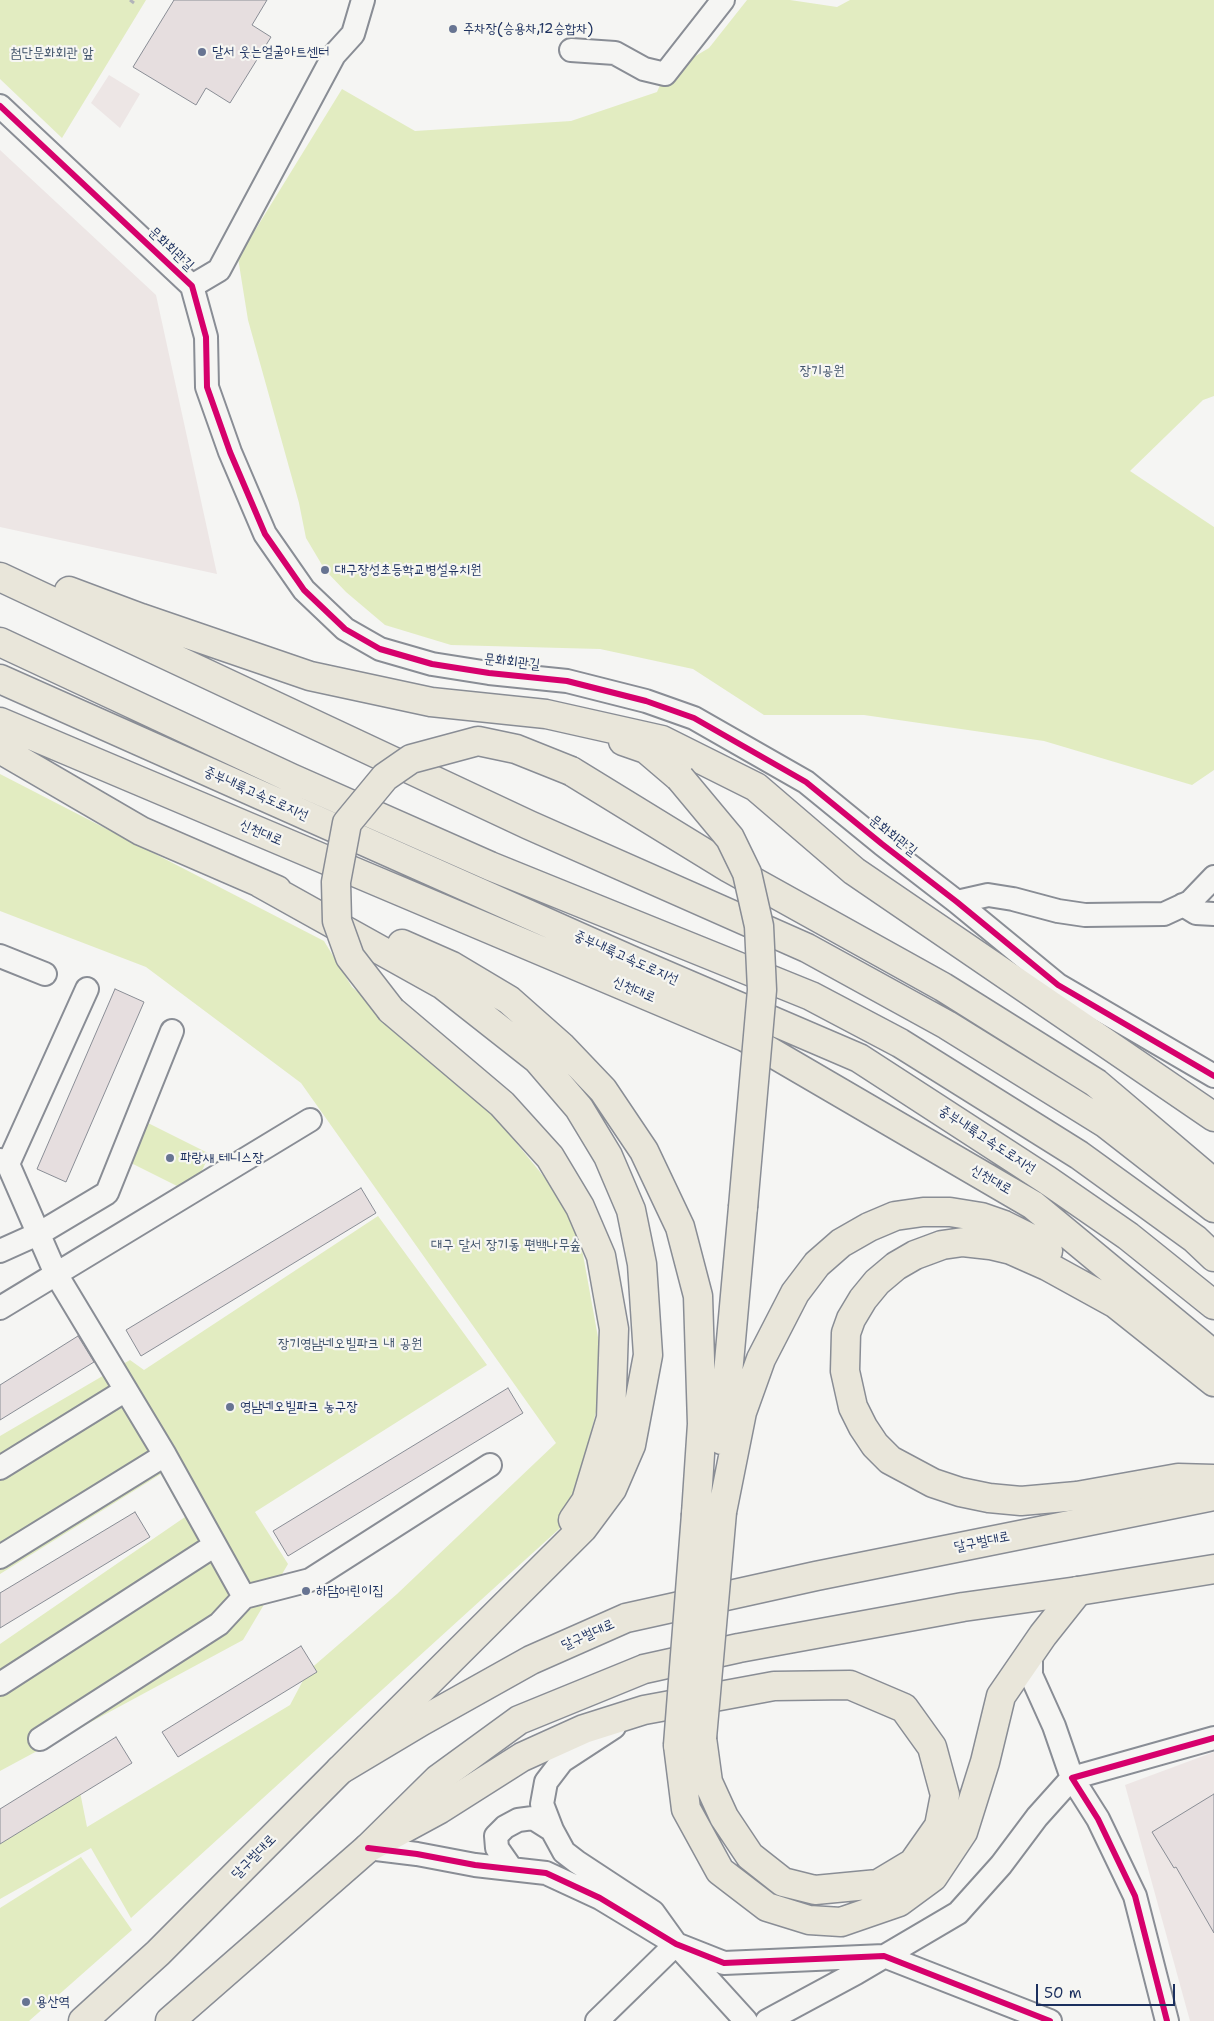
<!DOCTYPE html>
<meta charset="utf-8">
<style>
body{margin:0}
#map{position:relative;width:1214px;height:2021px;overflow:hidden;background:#f5f5f3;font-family:"Shantell Sans",sans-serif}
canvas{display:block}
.scale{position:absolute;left:1036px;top:1984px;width:139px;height:22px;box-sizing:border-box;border:2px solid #1b2f5e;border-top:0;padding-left:6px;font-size:15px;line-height:18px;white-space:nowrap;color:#1b2f5e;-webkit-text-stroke:4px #f6f6f2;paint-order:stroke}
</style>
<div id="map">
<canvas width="1214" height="2021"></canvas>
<div class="scale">50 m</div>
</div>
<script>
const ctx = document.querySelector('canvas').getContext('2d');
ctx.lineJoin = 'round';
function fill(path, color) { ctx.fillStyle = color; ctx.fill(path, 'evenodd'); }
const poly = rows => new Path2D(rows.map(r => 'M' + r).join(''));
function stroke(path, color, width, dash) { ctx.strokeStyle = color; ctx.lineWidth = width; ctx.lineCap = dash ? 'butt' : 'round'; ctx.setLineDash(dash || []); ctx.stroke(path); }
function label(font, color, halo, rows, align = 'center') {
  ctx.font = font + ' "Shantell Sans","Poor Story",sans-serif'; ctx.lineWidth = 4.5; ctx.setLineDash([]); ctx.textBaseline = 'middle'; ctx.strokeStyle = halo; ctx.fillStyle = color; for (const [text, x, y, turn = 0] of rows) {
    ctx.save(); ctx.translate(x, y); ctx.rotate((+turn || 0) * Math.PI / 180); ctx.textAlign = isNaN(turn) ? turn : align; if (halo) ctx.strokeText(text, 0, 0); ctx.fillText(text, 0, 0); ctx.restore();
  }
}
const built = poly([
 [109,75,140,94,120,128,91,103],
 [0,150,156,295,217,574,0,527],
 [1214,1752,1214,2021,1190,2021,1125,1785]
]);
const green = poly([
 [0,0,146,0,62,138,0,79],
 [747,0,790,0,837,7,850,0,1214,0,1214,396,1203,400,1130,471,1214,527,1214,770,1192,785,1044,741,864,715,764,715,693,669,600,649,451,645,385,625,346,592,325,570,306,538,299,503,248,320,238,258,342,89,415,131,571,121,657,92,665,74,709,48],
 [0,774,324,941,352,987,478,1096,576,1216,605,1376,569,1520,131,1918,91,1848,0,1899,0,1830,79,1787,87,1827,290,1705,308,1671,397,1594,556,1443,301,1083,146,967,0,911],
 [148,1123,210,1154,191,1193,129,1162],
 [378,1216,487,1365,255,1512,288,1564,243,1640,0,1771,0,1644,185,1517,161,1474,0,1574,0,1436,130,1360,144,1370],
 [81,1857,132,1930,29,2021,0,2021,0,1908]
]);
const building = poly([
 [174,0,267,0,252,25,271,37,230,103,206,88,196,105,133,67,174,0],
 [115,989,144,1002,66,1182,37,1169,115,989],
 [361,1188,376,1213,141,1356,126,1330,361,1188],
 [78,1336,94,1362,0,1420,0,1385,78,1336],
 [508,1388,523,1413,288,1556,273,1531,508,1388],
 [135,1512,150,1537,0,1628,0,1593,135,1512],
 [301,1646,317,1672,178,1757,162,1732,301,1646],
 [116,1737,132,1763,0,1844,0,1809,116,1737],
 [1214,1794,1214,1933,1176,1867,1174,1868,1152,1832,1214,1794]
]);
const path = poly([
 [130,0,134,3,136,0]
]);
const minor = poly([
 [571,50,615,53,644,69,665,74,723,0],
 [0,106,192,286,206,337,207,387,230,452,265,534,304,590,345,629,380,649,432,664,489,673,567,681,646,701,694,718,806,782,882,844,957,902,1058,985,1214,1076],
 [192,286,219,270,334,55,353,34,363,0],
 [957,902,988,895,1013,899,1058,911,1085,915,1164,914,1190,902,1214,877],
 [1183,905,1196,913,1214,914],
 [0,956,45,974],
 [0,1160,8,1164,56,1274,165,1455,0,1557],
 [8,1164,87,989],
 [0,1251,40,1233,107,1193,172,1031],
 [0,1308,310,1120],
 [165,1455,244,1597],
 [0,1468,126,1390],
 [0,1684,215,1545],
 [614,1727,562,1761,546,1782,542,1804,552,1830,564,1852,577,1862,653,1912,676,1944,746,2021],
 [40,1739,219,1624,244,1597,310,1580,490,1465],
 [368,1848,417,1854,475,1865,546,1873,600,1898,676,1944,724,1963,884,1956,1050,2021],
 [511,1868,497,1848,496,1836,505,1827,518,1820,533,1818,552,1830],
 [597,2021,676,1944],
 [767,2021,856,1973,958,1913,1001,1865,1037,1817,1072,1778,1054,1726,1031,1675,1031,1652],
 [1167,2021,1135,1896,1098,1819,1072,1778,1214,1738]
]);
const major = poly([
 [83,2021,158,1953,340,1770,422,1721,531,1660,626,1618,816,1576,1214,1496],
 [170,2021,368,1848,438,1779,519,1720,644,1669,739,1648,963,1607,1078,1591,1214,1569]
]);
const highway = poly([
 [0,577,529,825,807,948,947,1025,1105,1123,1214,1208],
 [69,591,141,618,310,676,431,702,546,714,662,740,756,787,854,871,1214,1117],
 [0,642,291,778,490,866,811,996,900,1043,1079,1155,1195,1239,1214,1257],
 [0,679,633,961,859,1058,1047,1180,1128,1236,1214,1305],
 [0,722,745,1037,1033,1205,1214,1355],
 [623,741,646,749,680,778],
 [0,749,141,831,277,890],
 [571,771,729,868,943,987,1096,1083,1214,1183],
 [260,883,443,985,537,1059,579,1108,608,1156,631,1210,642,1264,648,1355,631,1445,612,1489,583,1528,340,1770],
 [402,944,452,966,509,1000,561,1046,603,1090,644,1151,680,1227,698,1296,702,1424,696,1514],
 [391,1010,502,1104,550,1157,580,1207,601,1256,614,1329,611,1418,586,1501,573,1520],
 [1214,1382,1116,1304,1047,1266,1011,1250,990,1245,963,1242,942,1245,915,1255,896,1266,877,1282,863,1299,851,1319,846,1333,845,1371,853,1407,863,1427,875,1445,890,1460,933,1483,960,1492,989,1498,1021,1501,1077,1496,1178,1478,1214,1479],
 [722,1440,743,1207],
 [722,1512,742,1412,761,1359,795,1293,817,1264,841,1243,869,1227,895,1216,923,1212,950,1212,981,1217,1004,1225,1028,1237,1048,1251],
 [678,1745,686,1809,720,1871,767,1907,809,1920,841,1922,899,1902,933,1877,963,1832,985,1762,1001,1696,1043,1635,1078,1591],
 [368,1848,440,1809,522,1757,584,1729,644,1710,774,1686,850,1685,904,1708,932,1747,945,1795,939,1826,913,1863,878,1884,815,1890,783,1882,750,1856,724,1817,708,1782,702,1738]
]);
const highwayBridge = poly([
 [680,778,730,838,747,873,759,926,762,990,743,1207],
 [391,1010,350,957,337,921,336,882,347,823,385,777,411,759,478,741,516,749,571,771],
 [702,1738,722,1512],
 [678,1745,696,1514]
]);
const cycleway = poly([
 [0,106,192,286,206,337,207,387,230,452,265,534,304,590,345,629,380,649,432,664,489,673,567,681,646,701,694,718,806,782,882,844,957,902,1058,985,1214,1076],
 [368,1848,417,1854,475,1865,546,1873,600,1898,676,1944,724,1963,884,1956,1050,2021],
 [1167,2021,1135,1896,1098,1819,1072,1778,1214,1738]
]);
const markers = [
 [453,29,5,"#677492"],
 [202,52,5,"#677492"],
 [325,570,5,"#677492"],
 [170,1158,5,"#677492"],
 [230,1407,5,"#677492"],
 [306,1591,5,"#677492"],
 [26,2002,5,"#677492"]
];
const poiNames = [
 ["주차장(승용차,12승합차)",463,29],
 ["달서 웃는얼굴아트센터",212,52],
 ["대구장성초등학교병설유치원",335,570],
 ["파랑새 테니스장",180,1158],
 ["영남네오빌파크 농구장",240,1407],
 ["하담어린이집",316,1591],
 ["용산역",36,2002]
];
const parkNames = [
 ["첨단문화회관 앞",52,53],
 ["장기공원",822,371],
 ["대구 달서 장기동 편백나무숲",506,1245],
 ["장기영남네오빌파크 내 공원",350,1344]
];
const streetNames = [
 ["문화회관길",171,249,43],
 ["문화회관길",512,662,6],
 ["중부내륙고속도로지선",256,794,24],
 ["신천대로",261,833,23],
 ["문화회관길",893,836,38],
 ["중부내륙고속도로지선",626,958,24],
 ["신천대로",634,990,23],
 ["중부내륙고속도로지선",987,1140,33],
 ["신천대로",991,1180,30],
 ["달구벌대로",982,1542,-11],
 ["달구벌대로",588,1635,-24],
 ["달구벌대로",254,1857,-45]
];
fill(built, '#ede6e5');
fill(green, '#e2ecc1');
fill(building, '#e6dedf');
stroke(building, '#898d95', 1);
stroke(minor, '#898d95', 26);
stroke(major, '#898d95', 31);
stroke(highway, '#898d95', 31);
stroke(path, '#b2b4b9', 3, [5, 4]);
stroke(minor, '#f5f5f3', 22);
stroke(major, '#e9e6da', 28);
stroke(highway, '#e9e6da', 28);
stroke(highwayBridge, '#898d95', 31, []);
stroke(highwayBridge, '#e9e6da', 28);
stroke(cycleway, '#d6006c', 6);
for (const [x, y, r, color] of markers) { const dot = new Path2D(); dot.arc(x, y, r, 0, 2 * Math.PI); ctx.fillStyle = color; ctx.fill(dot); stroke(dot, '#f6f6f2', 2); }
label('14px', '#1b2f5e', '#f6f6f2', poiNames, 'left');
label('14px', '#40536a', '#f6f6f2', parkNames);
label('14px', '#1b2f5e', '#f6f6f2', streetNames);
</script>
